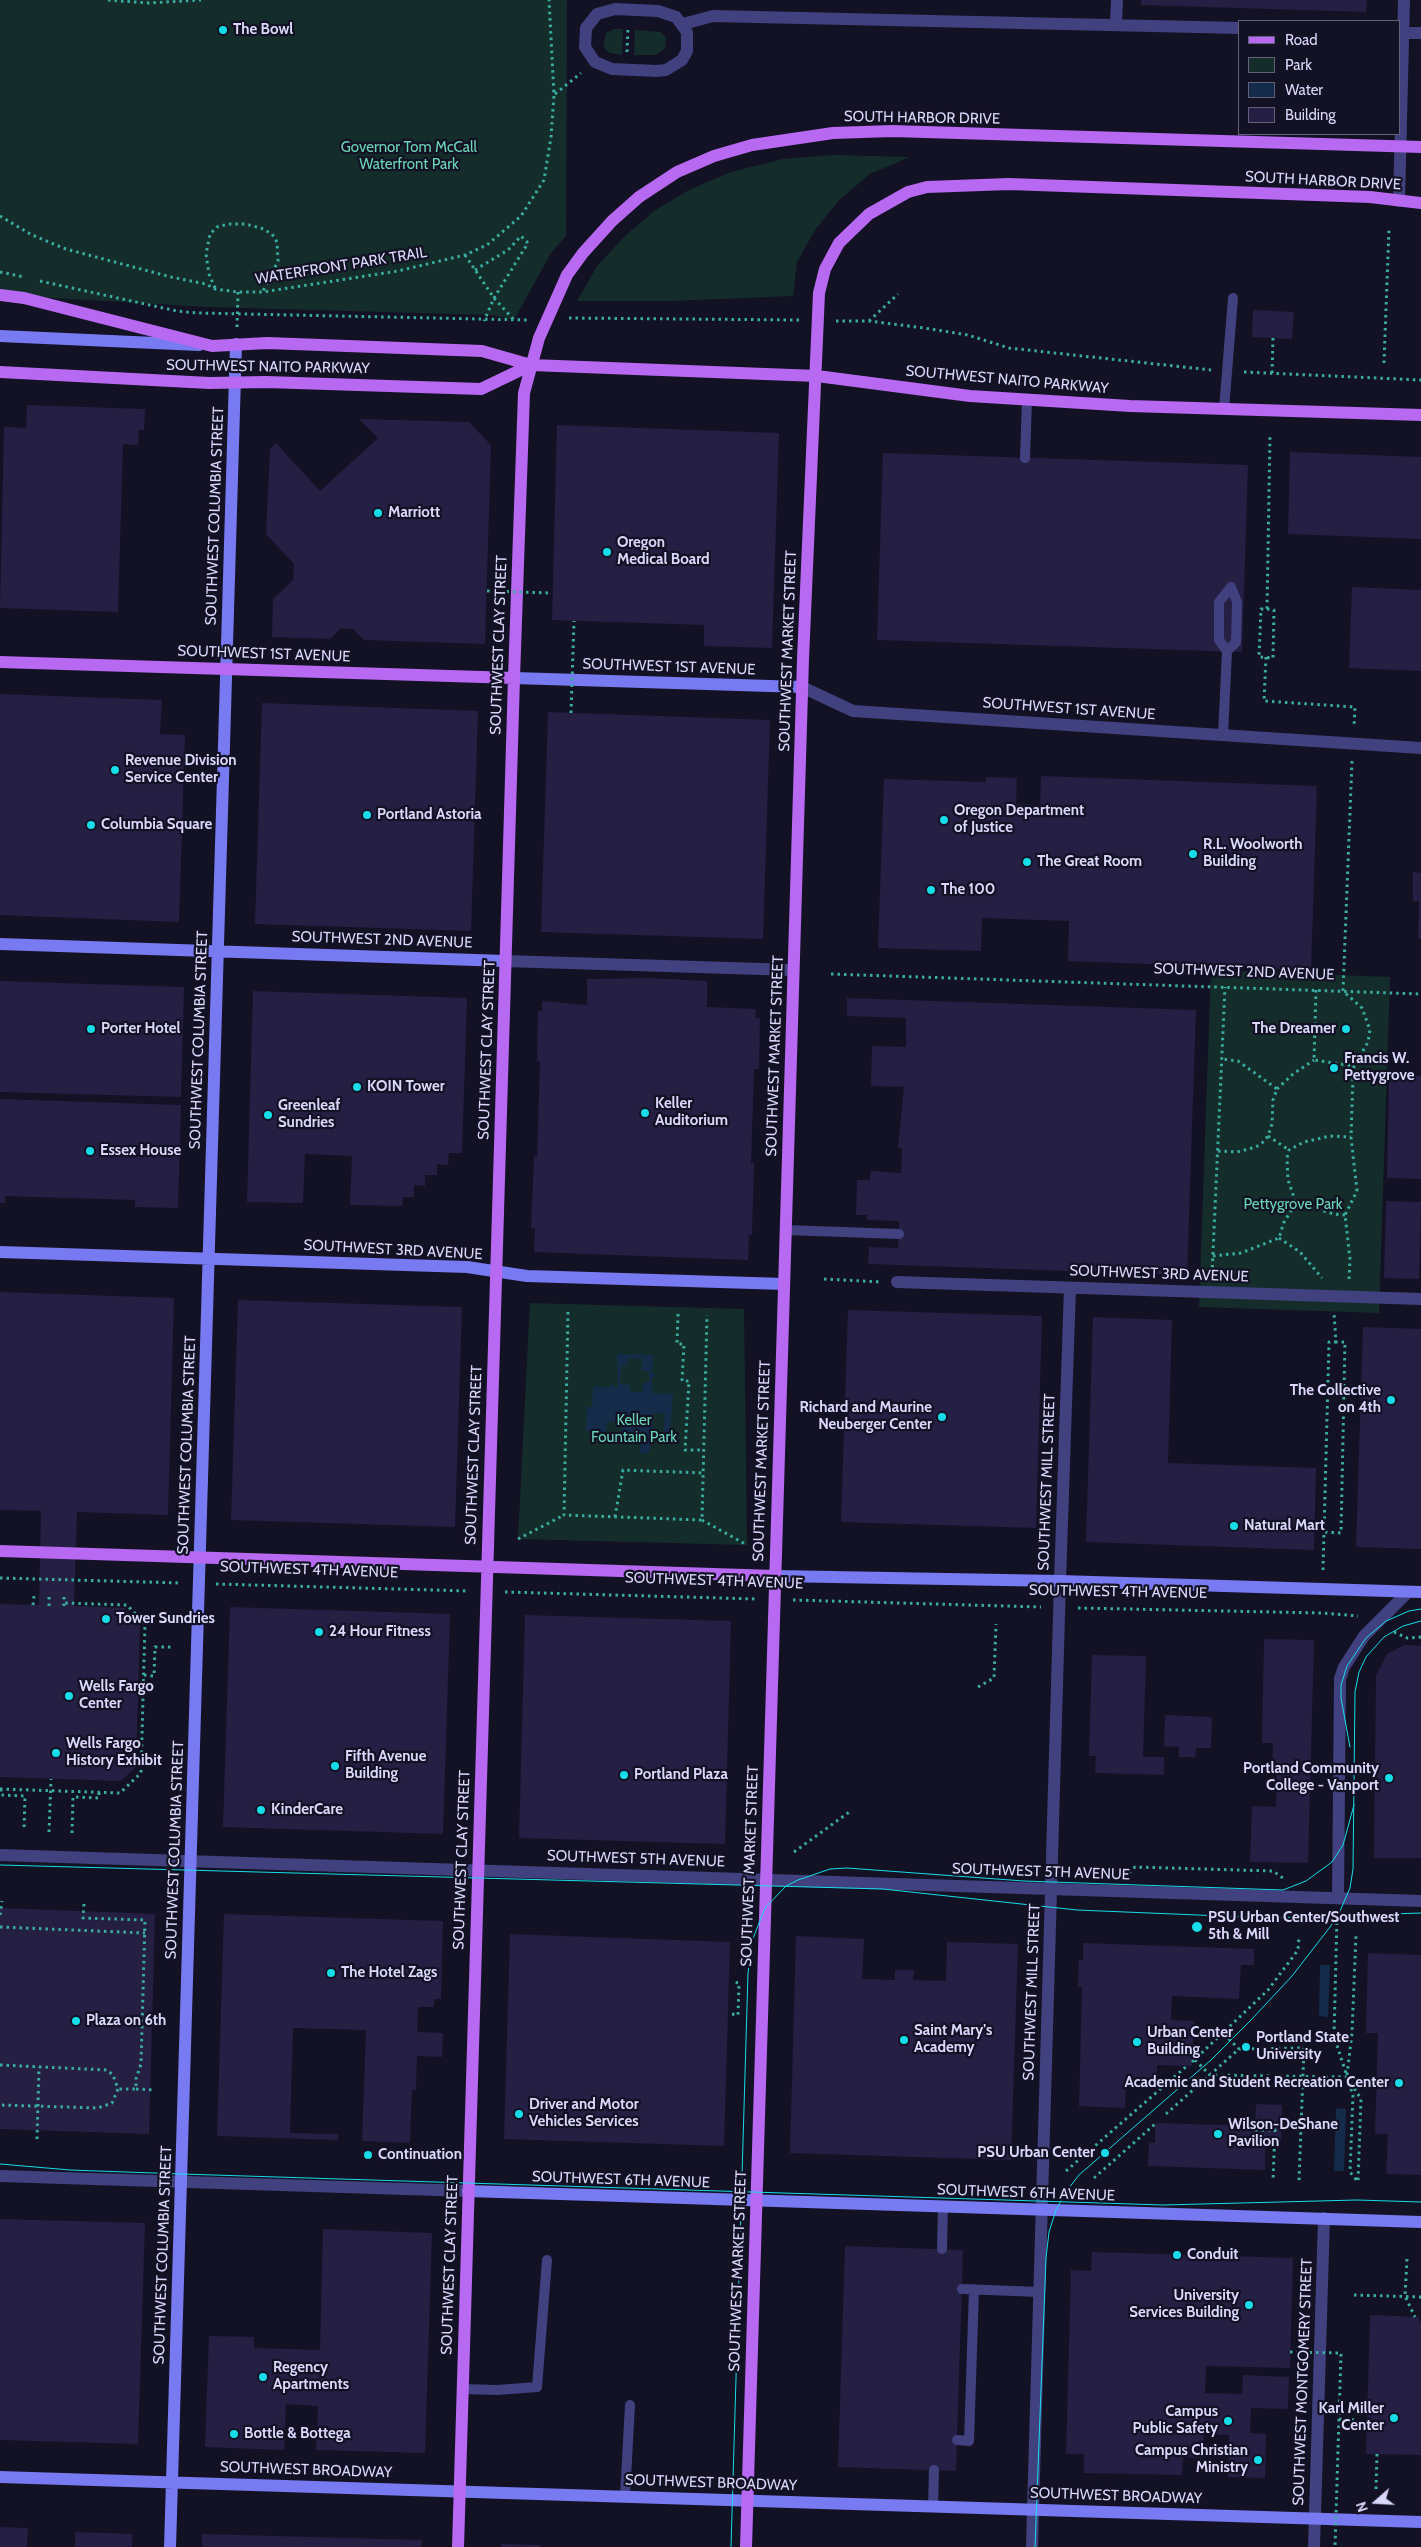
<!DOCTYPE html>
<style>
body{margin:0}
#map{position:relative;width:1421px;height:2547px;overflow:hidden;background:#131124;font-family:Cabin,sans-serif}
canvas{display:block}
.legend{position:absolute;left:1238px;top:20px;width:162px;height:115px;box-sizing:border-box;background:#131124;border:1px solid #63607a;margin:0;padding:6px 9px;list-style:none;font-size:15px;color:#dad7fb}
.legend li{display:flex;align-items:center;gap:10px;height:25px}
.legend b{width:25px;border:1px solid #63607a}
.north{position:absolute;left:1351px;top:2477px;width:50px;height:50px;-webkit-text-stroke:4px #131124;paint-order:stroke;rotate:251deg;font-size:14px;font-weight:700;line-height:20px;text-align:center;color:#dad7fb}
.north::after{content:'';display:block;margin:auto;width:18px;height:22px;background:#dad7fb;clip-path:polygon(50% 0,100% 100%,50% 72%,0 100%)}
</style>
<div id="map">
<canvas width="1421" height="2547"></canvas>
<ul class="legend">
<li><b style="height:6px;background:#b869f1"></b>Road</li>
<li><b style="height:14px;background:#142d2b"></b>Park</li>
<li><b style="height:14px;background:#152b4a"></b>Water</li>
<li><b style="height:14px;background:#241f43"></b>Building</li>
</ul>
<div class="north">N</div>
</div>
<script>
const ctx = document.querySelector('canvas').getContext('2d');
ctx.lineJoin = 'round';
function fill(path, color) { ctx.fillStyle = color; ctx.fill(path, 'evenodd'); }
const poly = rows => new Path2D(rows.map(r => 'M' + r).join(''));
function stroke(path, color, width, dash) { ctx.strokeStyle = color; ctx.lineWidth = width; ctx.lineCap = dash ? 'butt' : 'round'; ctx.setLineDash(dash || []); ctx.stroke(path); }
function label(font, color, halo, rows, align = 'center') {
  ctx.font = font + ' Cabin,sans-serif'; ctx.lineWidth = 4.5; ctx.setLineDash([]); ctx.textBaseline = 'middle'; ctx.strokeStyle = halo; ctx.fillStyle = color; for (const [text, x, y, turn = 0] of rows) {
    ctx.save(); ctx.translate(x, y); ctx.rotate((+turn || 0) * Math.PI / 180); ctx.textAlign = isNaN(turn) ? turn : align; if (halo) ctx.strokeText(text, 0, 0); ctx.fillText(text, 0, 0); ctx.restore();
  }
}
const green = poly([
 [0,0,567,0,566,236,551,253,514,320,490,315,208,307,0,295],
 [614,29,623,29,622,55,609,53,603,46,606,33],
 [635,30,661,32,666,38,665,49,656,55,634,55],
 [835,155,910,157,870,174,839,200,815,230,797,262,793,296,670,301,577,301,597,266,624,237,654,211,689,190,731,172,783,159],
 [1211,970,1390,977,1379,1313,1199,1307],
 [530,1303,744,1309,747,1545,518,1539]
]);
const water = poly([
 [617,1354,653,1355,652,1374,655,1373,655,1377,652,1378,652,1393,673,1394,669,1444,663,1444,665,1413,654,1413,649,1453,640,1454,641,1443,622,1442,622,1422,607,1422,606,1432,586,1431,587,1407,592,1407,593,1386,609,1388,613,1381,612,1387,618,1387],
 [629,1358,643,1359,641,1371,649,1371,649,1382,643,1383,643,1392,630,1392,630,1385,620,1384,621,1365,627,1366],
 [1320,1965,1330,1965,1328,2017,1319,2016],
 [1336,2108,1346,2109,1344,2171,1334,2171]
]);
const building = poly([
 [1141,0,1367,0,1366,12,1141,5],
 [1253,310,1294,312,1292,339,1252,337],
 [27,405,145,409,144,430,139,430,138,445,123,444,118,612,0,608,4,427,26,428],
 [359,419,469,422,491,445,485,644,364,640,353,629,341,628,330,639,272,637,273,599,293,580,294,564,266,534,270,449,276,443,320,491,378,438],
 [557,425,779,433,772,648,704,646,704,625,552,620],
 [1290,452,1421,457,1421,539,1288,534],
 [883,453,1248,465,1242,652,877,640],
 [1352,587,1421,590,1421,671,1349,668],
 [0,694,162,700,160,734,185,735,179,922,0,915],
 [262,703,478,711,471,931,255,924],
 [548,712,770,720,763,939,541,932],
 [1041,776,1317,786,1311,970,1068,961,1069,921,982,918,981,951,878,948,884,779,986,782,986,777,1017,778,1016,804,1040,805],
 [1413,872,1421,873,1421,939,1418,939,1419,901,1413,901],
 [648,978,707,981,707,1007,756,1009,755,1018,760,1018,759,1069,754,1069,751,1163,754,1163,752,1235,749,1235,748,1260,534,1252,535,1228,531,1228,534,1156,537,1157,540,1062,537,1061,538,1011,542,1011,542,1001,587,1005,587,979],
 [0,981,184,987,181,1097,0,1092],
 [253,991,467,998,462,1153,449,1153,448,1165,437,1164,437,1175,425,1175,425,1186,414,1185,414,1197,403,1197,402,1206,350,1205,352,1156,305,1154,303,1203,247,1202],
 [847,998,1196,1010,1187,1275,868,1264,869,1247,898,1248,899,1221,867,1220,867,1215,856,1215,857,1180,870,1180,871,1171,901,1173,902,1148,898,1148,904,1087,871,1086,872,1046,906,1047,906,1018,847,1016],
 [1389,1075,1421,1076,1421,1179,1387,1178],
 [0,1099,181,1105,178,1208,135,1207,135,1200,5,1196,5,1203,0,1203],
 [1386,1201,1421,1202,1419,1279,1384,1278],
 [0,1292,174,1298,168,1515,77,1512,74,1606,124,1608,140,1625,136,1767,121,1781,0,1777,0,1604,39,1605,41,1511,0,1510],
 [238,1300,462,1307,455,1527,231,1520],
 [848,1310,1042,1316,1036,1528,841,1522],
 [1093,1317,1172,1320,1168,1463,1316,1468,1314,1550,1086,1542],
 [1363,1327,1421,1329,1421,1549,1356,1547],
 [230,1607,450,1614,443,1834,223,1827],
 [525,1615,731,1621,725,1844,519,1838],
 [1264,1639,1314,1640,1308,1863,1250,1862,1252,1806,1276,1807,1277,1773,1272,1773,1273,1743,1262,1743],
 [1405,1645,1421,1646,1421,1858,1374,1858,1376,1676,1387,1654],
 [1092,1655,1146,1656,1143,1757,1164,1757,1164,1775,1095,1773,1096,1756,1089,1756],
 [1165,1715,1212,1717,1211,1748,1196,1748,1195,1757,1179,1757,1179,1747,1164,1746],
 [0,1908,155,1914,149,2134,0,2129],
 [224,1914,443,1921,441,1999,434,1999,434,2007,418,2007,417,2032,443,2033,442,2057,417,2056,416,2090,412,2090,410,2143,362,2141,366,2030,293,2028,290,2133,338,2134,338,2140,217,2136],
 [510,1934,730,1942,724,2146,504,2139],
 [796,1936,864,1939,862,1979,895,1980,895,1970,914,1970,913,1980,946,1981,947,1942,1018,1944,1011,2160,790,2153],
 [1083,1943,1254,1949,1254,1965,1241,1965,1239,1999,1172,1996,1171,2020,1194,2021,1192,2066,1157,2065,1157,2084,1126,2083,1125,2108,1079,2106,1082,1987,1078,1987,1079,1960,1083,1960],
 [1368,1953,1421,1955,1421,2175,1386,2174,1388,2134,1375,2134,1378,2033,1366,2033],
 [1256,2104,1282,2105,1281,2146,1265,2146,1265,2170,1148,2166,1149,2142,1155,2143,1155,2123,1255,2126],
 [0,2219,145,2223,138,2444,0,2440],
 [323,2229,432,2233,425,2453,316,2450,318,2406,286,2404,284,2450,205,2447,209,2336,254,2337,254,2348,320,2350],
 [845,2246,963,2250,956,2471,838,2467],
 [1092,2252,1293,2258,1290,2368,1206,2366,1205,2393,1242,2394,1243,2375,1289,2377,1288,2409,1251,2408,1250,2433,1266,2434,1265,2478,1228,2477,1229,2435,1204,2434,1203,2458,1183,2457,1182,2475,1084,2473,1084,2454,1066,2454,1071,2270,1091,2271],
 [1370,2315,1419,2317,1419,2322,1421,2320,1421,2455,1366,2454],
 [0,2527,28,2528,27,2547,0,2547],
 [75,2532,132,2534,132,2547,75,2547],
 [202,2534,422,2540,421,2547,202,2547],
 [501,2544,540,2545,540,2547,501,2547]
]);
const path = poly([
 [108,0,149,3,201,0],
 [627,52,628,28],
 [555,94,581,73],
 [0,216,32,235,66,249,171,277,206,284,215,289,238,292,263,292,398,271,465,255,487,245,521,216,544,180,551,137,554,95,549,0],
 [465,255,494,298,514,320],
 [475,270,508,250,521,236,528,243,494,298,484,321],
 [0,272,24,277],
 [40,281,177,311,197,313,527,320],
 [215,288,209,274,206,254,210,234,217,227,228,224,245,224,261,228,272,234,277,242,278,261,263,291],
 [569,318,800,320],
 [836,321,869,321,924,328,968,335,1009,348,1211,370],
 [869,321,898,294],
 [237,327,238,292],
 [1384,363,1389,229],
 [1244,372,1421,380],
 [1272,373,1273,338],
 [1267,609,1274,610,1273,658,1259,657,1261,609,1267,609,1270,435],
 [1266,657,1264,701,1355,707,1354,727],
 [831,974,1421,994],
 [1316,990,1314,1060,1354,1066],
 [1277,1089,1293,1074,1314,1060],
 [1268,1136,1289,1150],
 [1218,1151,1237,1152,1256,1147,1262,1143,1268,1136,1272,1124,1273,1100,1277,1089,1238,1061,1222,1059],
 [1345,1215,1334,1214,1296,1203,1288,1180,1287,1158,1289,1150,1304,1142,1330,1136,1351,1137],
 [1279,1238,1300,1252,1322,1278],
 [1213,1256,1241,1253,1279,1238,1284,1222,1296,1203],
 [1212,1274,1225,987],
 [824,1279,881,1282],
 [1349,1279,1350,1259,1345,1215,1357,1191,1351,1137,1353,1076,1354,1066,1368,1042,1370,1030,1362,1008,1343,991,1352,761],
 [568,1312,564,1515,702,1520,707,1315],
 [678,1314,677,1344,684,1344,682,1381,689,1381,685,1450,703,1450],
 [615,1517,623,1470,703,1473],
 [702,1520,747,1545],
 [1324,1532,1329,1342,1336,1342],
 [518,1539,564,1515],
 [1323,1570,1324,1532,1341,1533,1345,1342,1336,1342,1334,1313],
 [0,1578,182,1583],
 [216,1584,469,1591],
 [505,1592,757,1599],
 [793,1600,1041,1607],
 [33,1605,34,1596],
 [49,1606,49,1596],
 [64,1606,64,1597],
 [1078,1608,1322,1613,1358,1616],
 [1394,1632,1407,1638,1421,1637],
 [144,1675,154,1676,155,1647,172,1647],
 [978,1687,994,1678,996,1624],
 [0,1789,120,1793,141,1773,145,1624,127,1605,64,1603],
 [1,1789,1,1795,25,1796,24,1831],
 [72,1833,73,1797,99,1798,99,1792],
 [794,1852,852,1810],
 [1129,1873,1135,1867,1273,1871,1283,1878],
 [84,1904,83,1918,145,1920,141,2064,136,2079,136,2089,118,2089],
 [0,1915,2,1901],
 [1337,1916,1334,2036,1353,2095,1350,2172,1358,2182],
 [0,1927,145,1933],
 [732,2014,738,2015,739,1983,733,1982],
 [1224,2034,1239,2049],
 [1195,2060,1210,2075,1347,2077],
 [1192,2062,1268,1990,1298,1950,1299,1937],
 [0,2065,107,2070,113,2075,118,2089,112,2103,98,2108,0,2105],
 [1347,2075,1352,2033,1356,1935],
 [1351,2083,1361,2099,1358,2181],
 [136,2089,155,2090],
 [1166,2114,1239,2049,1304,2048,1299,2181],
 [1255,2130,1275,2130,1273,2180],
 [37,2139,39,2067],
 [1066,2171,1188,2065],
 [1094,2178,1155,2124],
 [1407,2259,1405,2296,1415,2317],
 [1354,2295,1421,2297],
 [1339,2419,1354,2420],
 [1376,2489,1377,2454]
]);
const service = poly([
 [1224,409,1233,298],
 [1025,458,1027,399],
 [1223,735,1227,651,1219,640,1219,602,1231,587,1237,602,1236,642,1227,651],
 [786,1230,899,1234],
 [942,2249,943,2206],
 [962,2289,1040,2292],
 [462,2389,497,2390,537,2387,547,2260],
 [957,2440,969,2441,974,2289],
 [625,2497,630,2405],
 [933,2507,934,2470]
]);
const pedestrian = poly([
 [897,1282,1421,1299],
 [1060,1581,1070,1288],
 [1032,2547,1033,2510],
 [1314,2547,1324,2218]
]);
const minor = poly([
 [615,9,658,11,676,17,687,32,687,51,682,60,666,70,656,71,612,69,595,62,585,47,586,28,597,14,615,9],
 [683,24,713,16,1240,28],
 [1116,25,1117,0],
 [1400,33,1421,33],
 [505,961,793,970],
 [1338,1898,1340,1679,1344,1667,1364,1636,1408,1592]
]);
const tertiary = poly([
 [1399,201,1404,0],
 [802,687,853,711,1421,748],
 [0,1855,1421,1901],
 [0,2176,468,2191],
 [1033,2510,1060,1581]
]);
const secondary = poly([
 [0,336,199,345],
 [514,678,802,687],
 [0,944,505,961],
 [0,1252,467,1267,527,1276,784,1284],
 [775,1576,1060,1581,1421,1592],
 [468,2191,1421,2222],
 [0,2477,1421,2522],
 [170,2547,236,344]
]);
const primary = poly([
 [0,295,24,298,212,346,267,343,482,351,531,365,817,376,970,396,1130,406,1421,415],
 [0,372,209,383,266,382,481,389,531,365],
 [0,662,514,678],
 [0,1551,775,1576],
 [458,2547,514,678,524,393,539,338,567,275,583,253,612,221,639,197,677,172,714,156,752,145,833,133,892,131,1421,147],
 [746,2547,803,659,819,293,825,269,839,243,869,214,908,192,927,187,1009,184,1370,197,1421,203]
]);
const tram = poly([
 [1350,1747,1341,1698,1341,1685,1347,1666,1366,1638,1386,1621,1409,1611,1421,1609],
 [0,1865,883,1889,1077,1910,1270,1918,1421,1913],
 [0,2164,70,2170,182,2174,1163,2205,1357,2200,1421,2202],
 [731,2547,748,1973,752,1941,765,1908,786,1886,798,1880,830,1869,847,1868,1024,1881,1283,1890,1306,1881,1332,1862,1343,1845,1354,1805],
 [1035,2547,1046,2258,1049,2232,1056,2210,1065,2193,1079,2175,1211,2060,1251,2020,1292,1976,1337,1918,1350,1888,1353,1869,1355,1692,1359,1672,1366,1657,1384,1637,1403,1626,1421,1621]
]);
const pathBridge = poly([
 [487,591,552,593],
 [571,713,574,621],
 [49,1832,51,1779],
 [1290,2352,1341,2353,1335,2547]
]);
const markers = [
 [223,30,5,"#16dde9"],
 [378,513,5,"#16dde9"],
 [607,552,5,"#16dde9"],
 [115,770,5,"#16dde9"],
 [367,815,5,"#16dde9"],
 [944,820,5,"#16dde9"],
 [91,825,5,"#16dde9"],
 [1193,854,5,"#16dde9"],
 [1027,862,5,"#16dde9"],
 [931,890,5,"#16dde9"],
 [91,1029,5,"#16dde9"],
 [1346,1029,5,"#16dde9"],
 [1334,1068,5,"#16dde9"],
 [357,1087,5,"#16dde9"],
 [645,1113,5,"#16dde9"],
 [268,1115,5,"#16dde9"],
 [90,1151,5,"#16dde9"],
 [1391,1400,5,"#16dde9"],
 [942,1417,5,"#16dde9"],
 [1234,1526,5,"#16dde9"],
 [106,1619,5,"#16dde9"],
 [319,1632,5,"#16dde9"],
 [69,1696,5,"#16dde9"],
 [56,1753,5,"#16dde9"],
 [335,1766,5,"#16dde9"],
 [624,1775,5,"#16dde9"],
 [1389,1778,5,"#16dde9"],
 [261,1810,5,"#16dde9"],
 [1197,1927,6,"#16dde9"],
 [331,1973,5,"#16dde9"],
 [76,2021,5,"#16dde9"],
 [904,2040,5,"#16dde9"],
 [1137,2042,5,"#16dde9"],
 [1246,2047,5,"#16dde9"],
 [1399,2083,5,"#16dde9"],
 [519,2114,5,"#16dde9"],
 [1218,2134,5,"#16dde9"],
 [1105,2153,5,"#16dde9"],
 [368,2155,5,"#16dde9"],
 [1177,2255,5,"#16dde9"],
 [1249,2305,5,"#16dde9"],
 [263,2377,5,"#16dde9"],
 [1394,2418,5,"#16dde9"],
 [1228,2421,5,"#16dde9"],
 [234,2434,5,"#16dde9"],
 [1258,2460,5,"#16dde9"]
];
const poiNames = [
 ["The Bowl",233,30],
 ["Marriott",388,513],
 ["Oregon",617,543],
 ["Medical Board",617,560],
 ["Revenue Division",125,761],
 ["Service Center",125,778],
 ["Oregon Department",954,811],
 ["of Justice",954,828],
 ["Portland Astoria",377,815],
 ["Columbia Square",101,825],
 ["R.L. Woolworth",1203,845],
 ["Building",1203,862],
 ["The Great Room",1037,862],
 ["The 100",941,890],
 ["Porter Hotel",101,1029],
 ["The Dreamer",1336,1029,"right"],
 ["Francis W.",1344,1059],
 ["Pettygrove",1344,1076],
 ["KOIN Tower",367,1087],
 ["Keller",655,1104],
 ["Auditorium",655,1121],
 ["Greenleaf",278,1106],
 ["Sundries",278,1123],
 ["Essex House",100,1151],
 ["The Collective",1381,1391,"right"],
 ["on 4th",1381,1408,"right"],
 ["Richard and Maurine",932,1408,"right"],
 ["Neuberger Center",932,1425,"right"],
 ["Natural Mart",1244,1526],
 ["Tower Sundries",116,1619],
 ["24 Hour Fitness",329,1632],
 ["Wells Fargo",79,1687],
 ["Center",79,1704],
 ["Wells Fargo",66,1744],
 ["History Exhibit",66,1761],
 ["Fifth Avenue",345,1757],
 ["Building",345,1774],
 ["Portland Community",1379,1769,"right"],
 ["College - Vanport",1379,1786,"right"],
 ["Portland Plaza",634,1775],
 ["KinderCare",271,1810],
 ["PSU Urban Center/Southwest",1208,1918],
 ["5th & Mill",1208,1935],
 ["The Hotel Zags",341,1973],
 ["Plaza on 6th",86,2021],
 ["Saint Mary's",914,2031],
 ["Academy",914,2048],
 ["Urban Center",1147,2033],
 ["Building",1147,2050],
 ["Portland State",1256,2038],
 ["University",1256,2055],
 ["Academic and Student Recreation Center",1389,2083,"right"],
 ["Driver and Motor",529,2105],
 ["Vehicles Services",529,2122],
 ["Wilson-DeShane",1228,2125],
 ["Pavilion",1228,2142],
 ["PSU Urban Center",1095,2153,"right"],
 ["Continuation",378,2155],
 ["Conduit",1187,2255],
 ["University",1239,2296,"right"],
 ["Services Building",1239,2313,"right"],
 ["Regency",273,2368],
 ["Apartments",273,2385],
 ["Karl Miller",1384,2409,"right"],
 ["Center",1384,2426,"right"],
 ["Campus",1218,2412,"right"],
 ["Public Safety",1218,2429,"right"],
 ["Bottle & Bottega",244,2434],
 ["Campus Christian",1248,2451,"right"],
 ["Ministry",1248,2468,"right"]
];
const streetNames = [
 ["SOUTH HARBOR DRIVE",922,118,1],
 ["SOUTH HARBOR DRIVE",1323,181,3],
 ["WATERFRONT PARK TRAIL",341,266,-9],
 ["SOUTHWEST NAITO PARKWAY",268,367,1],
 ["SOUTHWEST NAITO PARKWAY",1007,380,5],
 ["SOUTHWEST COLUMBIA STREET",215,516,-88],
 ["SOUTHWEST CLAY STREET",499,645,-88],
 ["SOUTHWEST MARKET STREET",788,651,-88],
 ["SOUTHWEST 1ST AVENUE",264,654,2],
 ["SOUTHWEST 1ST AVENUE",669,667,2],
 ["SOUTHWEST 1ST AVENUE",1069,709,4],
 ["SOUTHWEST 2ND AVENUE",382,940,2],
 ["SOUTHWEST 2ND AVENUE",1244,972,2],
 ["SOUTHWEST COLUMBIA STREET",199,1040,-88],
 ["SOUTHWEST CLAY STREET",487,1050,-88],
 ["SOUTHWEST MARKET STREET",775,1056,-88],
 ["SOUTHWEST 3RD AVENUE",393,1250,3],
 ["SOUTHWEST 3RD AVENUE",1159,1274,2],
 ["SOUTHWEST COLUMBIA STREET",187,1445,-88],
 ["SOUTHWEST CLAY STREET",474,1455,-88],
 ["SOUTHWEST MARKET STREET",762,1461,-88],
 ["SOUTHWEST MILL STREET",1047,1482,-88],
 ["SOUTHWEST 4TH AVENUE",309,1570,2],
 ["SOUTHWEST 4TH AVENUE",714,1581,2],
 ["SOUTHWEST 4TH AVENUE",1118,1592,1],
 ["SOUTHWEST COLUMBIA STREET",175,1850,-88],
 ["SOUTHWEST 5TH AVENUE",636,1859,2],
 ["SOUTHWEST CLAY STREET",462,1860,-88],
 ["SOUTHWEST MARKET STREET",750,1866,-88],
 ["SOUTHWEST 5TH AVENUE",1041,1872,2],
 ["SOUTHWEST MILL STREET",1032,1992,-88],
 ["SOUTHWEST 6TH AVENUE",621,2180,2],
 ["SOUTHWEST 6TH AVENUE",1026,2193,2],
 ["SOUTHWEST COLUMBIA STREET",163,2255,-88],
 ["SOUTHWEST CLAY STREET",450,2265,-88],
 ["SOUTHWEST MARKET STREET",738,2271,-88],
 ["SOUTHWEST MONTGOMERY STREET",1303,2382,-88],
 ["SOUTHWEST BROADWAY",306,2470,2],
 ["SOUTHWEST BROADWAY",711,2483,2],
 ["SOUTHWEST BROADWAY",1116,2496,2]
];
const parkNames = [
 ["Governor Tom McCall",409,148],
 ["Waterfront Park",409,165],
 ["Pettygrove Park",1293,1205],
 ["Keller",634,1421],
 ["Fountain Park",634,1438]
];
fill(green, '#142d2b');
fill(water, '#152b4a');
fill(building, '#241f43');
stroke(path, '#3baca0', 3, [2.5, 4]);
stroke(service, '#40417e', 10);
stroke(pedestrian, '#40417e', 12);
stroke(minor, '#40417e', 12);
stroke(tertiary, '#40417e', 12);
stroke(secondary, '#787af2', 12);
stroke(primary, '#b869f1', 12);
stroke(tram, '#16dde9', 1);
stroke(pathBridge, '#3baca0', 3, [2.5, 4]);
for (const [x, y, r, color] of markers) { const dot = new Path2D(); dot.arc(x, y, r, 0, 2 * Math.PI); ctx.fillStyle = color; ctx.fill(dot); stroke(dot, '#131124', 2); }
label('bold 15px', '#dad7fb', '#131124', poiNames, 'left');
label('15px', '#dad7fb', '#131124', streetNames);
label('15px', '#6ad5b5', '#131124', parkNames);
</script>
